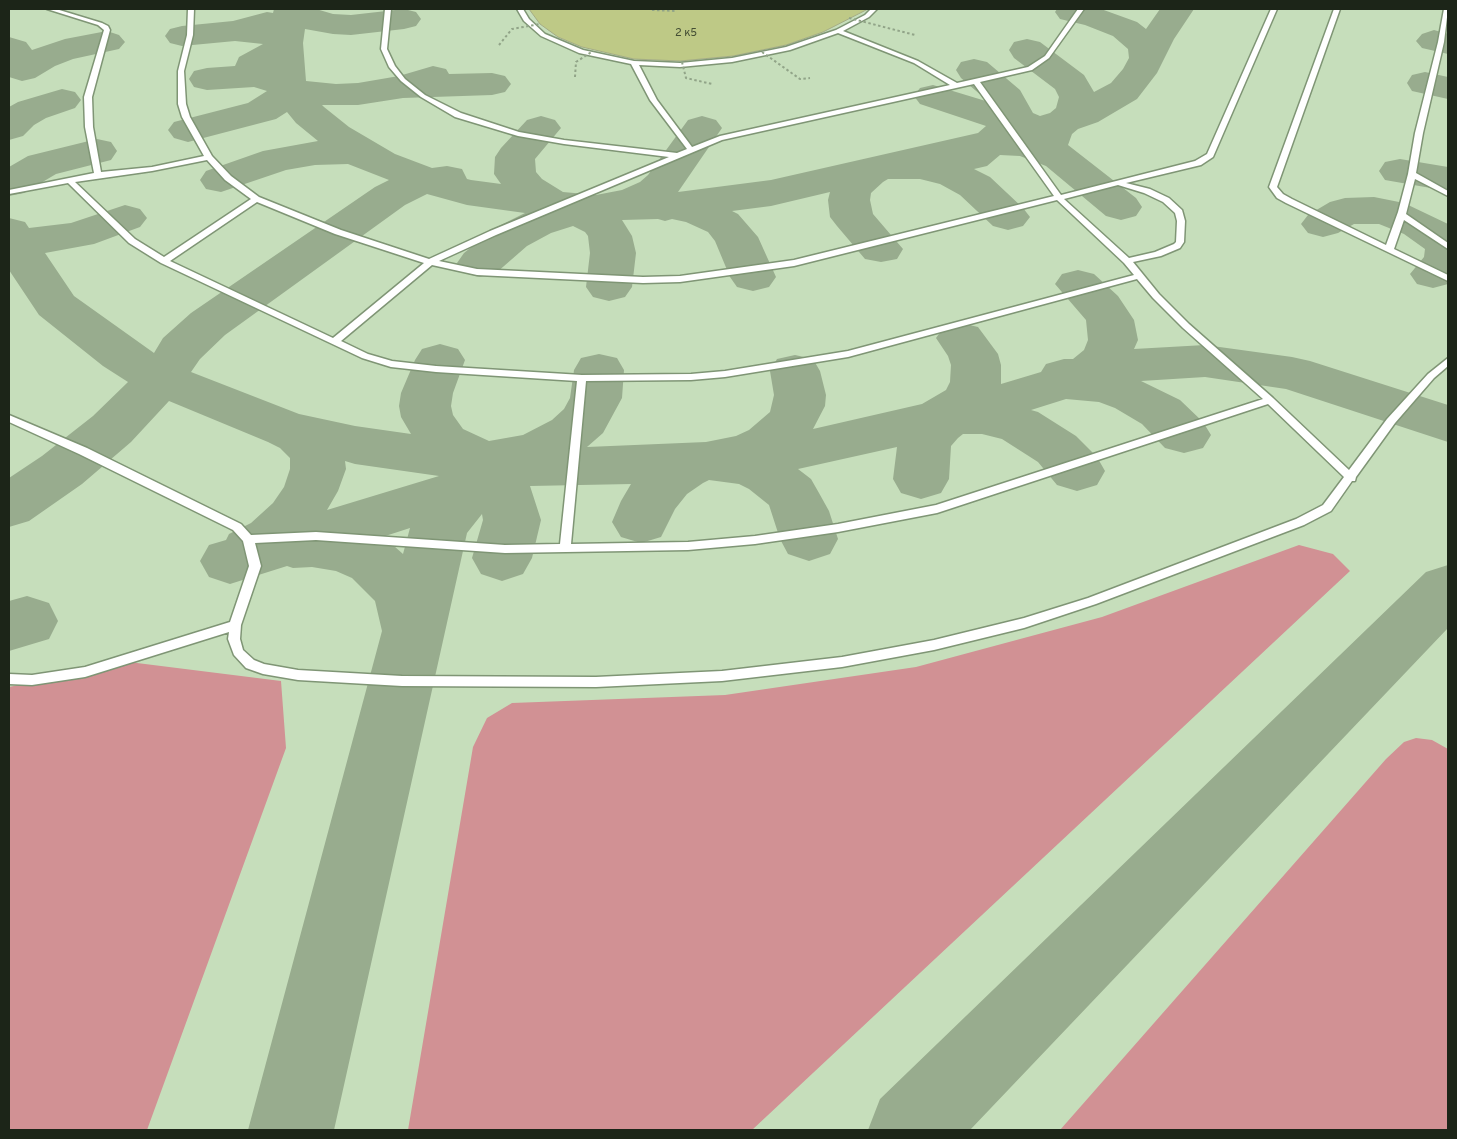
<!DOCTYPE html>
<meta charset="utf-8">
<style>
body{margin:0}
#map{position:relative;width:1457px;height:1139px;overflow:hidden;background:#c6debb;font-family:Overpass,sans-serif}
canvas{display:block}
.frame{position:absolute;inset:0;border:10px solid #1c2518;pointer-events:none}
</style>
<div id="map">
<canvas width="1457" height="1139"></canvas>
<div class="frame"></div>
</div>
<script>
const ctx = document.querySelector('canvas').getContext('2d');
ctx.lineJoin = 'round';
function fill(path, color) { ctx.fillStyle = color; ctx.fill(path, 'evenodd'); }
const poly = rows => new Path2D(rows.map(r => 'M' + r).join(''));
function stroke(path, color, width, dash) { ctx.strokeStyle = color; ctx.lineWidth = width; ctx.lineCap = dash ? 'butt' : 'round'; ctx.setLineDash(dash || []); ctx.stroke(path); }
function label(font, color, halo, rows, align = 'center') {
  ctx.font = font + ' Overpass,sans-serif'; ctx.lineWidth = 4.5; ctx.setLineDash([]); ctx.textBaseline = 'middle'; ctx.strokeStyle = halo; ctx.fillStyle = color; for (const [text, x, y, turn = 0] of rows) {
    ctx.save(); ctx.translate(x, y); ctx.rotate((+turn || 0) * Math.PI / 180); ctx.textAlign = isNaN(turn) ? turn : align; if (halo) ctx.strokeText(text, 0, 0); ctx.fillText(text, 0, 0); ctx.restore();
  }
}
const green = poly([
 [1299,545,1333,554,1350,571,752,1130,408,1130,473,747,487,718,512,703,725,695,916,667,1102,617],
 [129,662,281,681,286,748,147,1130,9,1130,9,687],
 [1416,738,1432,740,1448,749,1448,1130,1060,1130,1386,759,1404,742]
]);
const taxiway = poly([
 [274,9,316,9,333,14,351,15,404,9,416,12,421,19,416,26,404,29,351,35,333,34,305,29,303,43,306,81,336,84,358,83,399,76,433,66,446,69,449,74,492,73,505,76,511,84,505,92,492,95,403,98,358,105,322,105,324,107,349,127,395,154,432,168,447,166,462,169,467,179,471,180,501,184,494,174,495,157,501,148,527,120,541,116,555,120,561,128,535,159,536,172,542,179,563,192,596,195,622,190,640,182,648,175,688,120,702,116,716,120,722,128,678,192,771,180,978,133,986,126,920,104,914,96,920,88,933,85,989,102,961,78,956,70,961,62,974,59,987,62,1020,90,1033,113,1040,116,1050,113,1056,108,1059,97,1055,89,1014,58,1009,50,1014,42,1027,39,1040,42,1084,75,1094,92,1111,83,1123,69,1129,58,1128,49,1113,36,1085,25,1060,19,1055,12,1057,9,1101,9,1137,22,1146,29,1160,9,1194,9,1174,39,1157,73,1137,99,1098,122,1078,129,1072,134,1068,145,1136,198,1142,207,1136,216,1121,220,1106,216,1046,166,1020,156,1000,155,987,166,974,169,990,177,1023,208,1030,217,1023,226,1008,230,993,226,960,195,940,184,920,179,888,179,883,182,871,193,870,200,873,214,903,249,897,259,881,262,865,259,837,226,830,217,828,200,830,192,771,206,732,211,738,214,758,237,776,277,769,287,753,291,737,287,730,277,715,241,708,232,686,222,672,219,665,221,658,219,622,220,632,236,636,253,632,287,625,297,609,301,593,297,586,287,590,253,588,236,585,232,573,226,551,233,527,246,496,273,480,277,464,273,457,263,464,253,495,228,525,213,467,205,427,194,405,205,225,335,200,359,191,372,299,414,355,426,411,434,401,417,399,406,401,393,415,360,422,349,440,344,458,349,465,360,453,393,451,406,453,415,463,429,489,441,523,435,552,420,564,409,570,398,574,370,581,358,599,354,617,358,624,370,622,398,603,433,587,447,706,442,736,436,749,430,770,412,774,395,770,371,777,359,795,355,813,359,820,371,826,395,825,406,813,429,922,404,946,390,950,382,951,365,948,356,936,338,944,327,961,323,978,327,998,354,1001,365,1001,384,1041,372,1046,364,1064,359,1073,359,1084,350,1088,340,1086,320,1055,284,1062,274,1078,270,1094,274,1118,296,1134,320,1138,340,1134,349,1205,345,1292,357,1310,361,1448,405,1448,442,1286,389,1205,377,1141,381,1180,400,1203,422,1211,435,1203,448,1184,453,1165,448,1142,424,1115,408,1099,402,1066,399,1031,410,1038,412,1076,436,1097,457,1105,471,1097,485,1077,491,1057,485,1038,462,1002,439,982,434,963,434,958,438,951,446,949,479,941,493,921,499,901,493,893,479,897,447,798,469,811,479,819,493,829,511,838,539,830,554,809,561,788,554,780,539,769,505,749,489,739,484,709,480,703,483,687,494,675,509,661,537,641,543,621,537,612,522,621,501,631,484,530,486,541,520,532,558,523,574,502,581,481,574,472,558,483,520,482,514,467,533,334,1130,248,1130,382,631,375,601,352,578,336,571,312,567,293,568,287,566,230,584,209,577,200,561,209,545,226,540,229,534,251,523,273,503,284,487,290,469,290,458,280,448,268,442,169,401,131,442,82,484,29,521,9,527,9,478,42,456,93,416,128,382,103,366,39,315,9,270,9,218,25,222,29,228,71,223,125,205,140,209,147,218,140,227,94,244,45,253,74,296,154,353,163,338,191,313,375,187,389,180,348,164,315,165,286,170,221,192,206,189,200,180,206,171,263,151,318,141,296,123,287,112,276,119,188,142,174,138,168,130,174,122,248,103,267,91,254,87,207,90,194,87,189,79,194,71,207,68,235,66,239,57,263,44,235,41,182,46,170,43,165,36,170,29,182,26,233,21,267,12,273,13,274,9],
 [345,461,355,464,439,476,327,510,338,491,346,469,345,461],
 [410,528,403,554,394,546,376,539,410,528],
 [1434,30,1448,34,1448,54,1422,48,1416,41,1422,34,1434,30],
 [107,31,119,35,125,42,119,49,73,59,55,66,35,78,22,81,9,77,9,37,26,42,32,50,65,39,107,31],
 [1425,72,1448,77,1448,99,1412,91,1407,83,1412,75,1425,72],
 [62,89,75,92,81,100,75,108,46,118,34,125,23,136,9,140,9,107,18,102,62,89],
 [97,139,111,142,117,151,111,160,56,174,24,193,9,196,9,167,28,156,97,139],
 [1400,159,1448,167,1448,191,1385,180,1379,171,1385,162,1400,159],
 [1374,197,1404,203,1448,224,1448,284,1433,288,1417,284,1410,274,1424,257,1425,249,1404,234,1379,224,1354,224,1338,233,1323,237,1308,233,1301,224,1308,215,1330,202,1345,198,1374,197],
 [1448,565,1448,628,970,1130,868,1130,880,1099,1426,572,1448,565],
 [27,596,49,603,58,621,49,639,9,651,9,601,27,596]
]);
const building = poly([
 [529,9,868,9,823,32,786,45,733,56,680,61,634,59,582,47,558,37,540,24,529,9]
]);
const path = poly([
 [652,10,677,11]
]);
const service = poly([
 [47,9,56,9,102,23,108,26,110,30,92,97,93,127,101,172,152,167,204,156,182,117,178,104,178,71,187,35,188,9,194,9,193,35,184,71,186,104,190,117,212,156,231,176,259,197,341,230,429,259,490,231,669,157,564,144,518,136,455,117,421,97,401,81,389,67,381,49,385,9,391,9,387,49,395,66,405,79,425,95,461,113,519,132,564,140,677,153,687,149,650,100,631,64,579,53,541,36,524,21,517,9,523,9,529,19,545,34,583,50,634,61,680,63,732,58,786,47,836,30,865,15,871,9,877,9,869,17,843,31,918,61,957,83,1028,67,1045,56,1078,9,1084,9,1049,58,1032,70,980,82,1061,195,1195,161,1207,154,1271,9,1277,9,1213,157,1201,165,1126,183,1150,189,1169,198,1182,210,1185,221,1184,242,1180,248,1161,256,1133,262,1159,294,1189,324,1273,398,1349,470,1387,419,1428,374,1448,358,1448,366,1434,378,1395,423,1356,477,1355,481,1352,481,1331,511,1304,525,1096,604,1024,628,934,650,842,667,722,681,596,687,402,686,298,680,263,674,246,668,234,655,228,639,229,632,85,677,32,685,9,684,9,674,32,675,85,667,230,622,249,566,243,541,233,530,79,454,9,422,9,415,87,448,241,524,251,535,316,532,505,545,560,544,577,381,436,372,391,367,362,358,161,263,129,243,68,183,9,194,9,190,94,173,85,127,84,97,104,30,98,25,47,9],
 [838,33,914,63,950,85,720,136,692,147,657,100,639,65,680,67,732,62,790,50,838,33],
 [974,84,1054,196,794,260,680,276,643,277,477,269,439,261,496,235,722,140,974,84],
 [207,160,225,180,251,199,164,257,135,239,75,182,152,171,207,160],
 [1118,185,1144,193,1163,202,1175,213,1177,221,1176,242,1174,244,1155,252,1129,258,1064,199,1118,185],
 [1057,200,1124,263,1134,275,848,351,725,371,691,374,582,375,436,366,392,361,368,354,341,341,432,265,477,275,643,283,680,282,794,266,1057,200],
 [257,202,335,234,424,263,333,338,170,261,257,202],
 [1137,279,1153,298,1183,328,1263,399,936,505,838,524,755,536,688,542,571,544,586,381,691,380,725,377,848,357,1137,279],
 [1268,404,1344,477,1323,505,1296,519,1088,598,1024,618,934,640,842,657,722,671,596,677,402,676,298,670,264,664,254,660,243,650,240,639,241,625,261,566,255,543,316,540,505,553,688,550,755,544,838,532,937,513,1268,404],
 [1334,9,1340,9,1277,187,1283,194,1292,199,1386,245,1398,212,1408,174,1415,133,1438,42,1444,9,1448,9,1444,42,1423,133,1416,173,1448,191,1448,196,1415,179,1406,214,1448,243,1448,249,1404,220,1394,249,1448,275,1448,281,1286,203,1277,198,1269,187,1334,9]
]);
const pathBridge = poly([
 [849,18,915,35],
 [499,45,512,29,540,24],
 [762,52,800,79,810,78],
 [682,62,686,78,712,84],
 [575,77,576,62,593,51]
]);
const farNumbernames = [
 ["2 к5",686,34]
];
fill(green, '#d19194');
fill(taxiway, '#98ac8e');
fill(building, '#bec986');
stroke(building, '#a5ac85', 1);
stroke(service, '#7f9575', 3);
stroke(path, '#91a488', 2, [2.5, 2.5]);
fill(service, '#fff');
stroke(pathBridge, '#91a488', 2, [2.5, 2.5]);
label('11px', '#444e34', null, farNumbernames);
</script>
